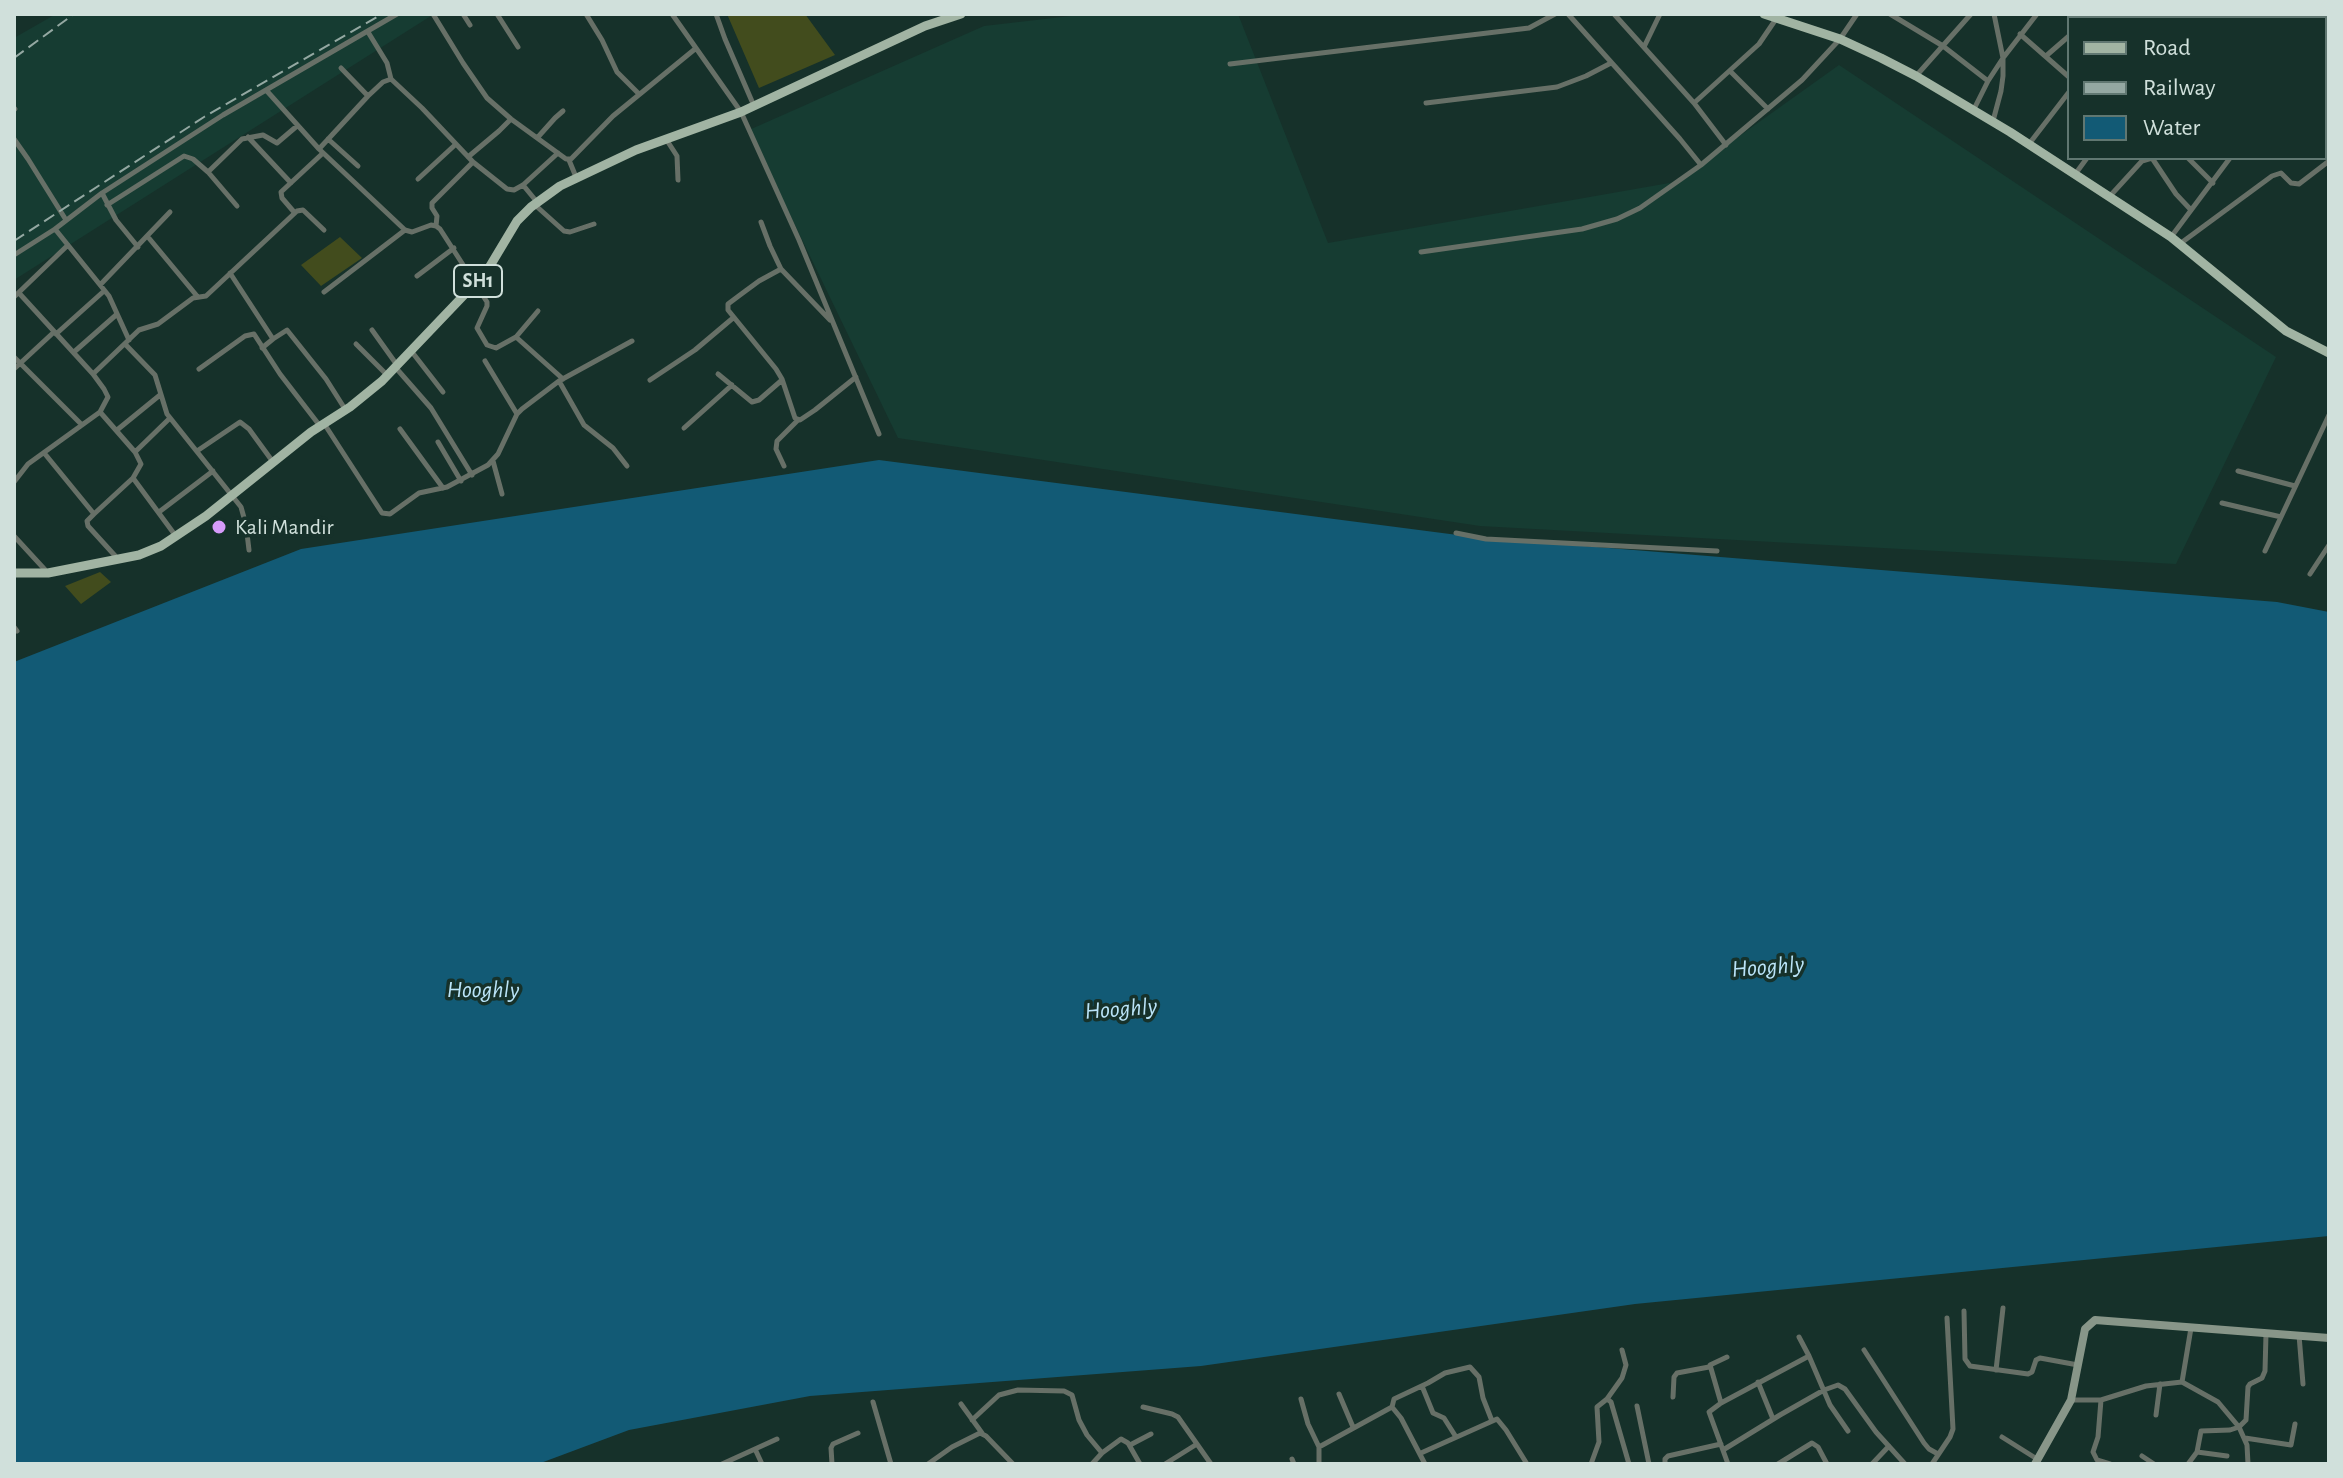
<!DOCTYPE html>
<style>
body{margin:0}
#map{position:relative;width:2343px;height:1478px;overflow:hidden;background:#16312a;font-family:"Alegreya Sans",sans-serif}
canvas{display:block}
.frame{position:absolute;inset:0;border:16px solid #d0e0db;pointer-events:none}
.legend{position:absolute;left:2067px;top:16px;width:260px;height:144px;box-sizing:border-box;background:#16312a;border:2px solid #607771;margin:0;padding:10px 14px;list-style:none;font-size:24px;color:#d0e0db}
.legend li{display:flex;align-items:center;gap:16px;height:40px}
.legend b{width:40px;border:2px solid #607771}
</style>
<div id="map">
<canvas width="2343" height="1478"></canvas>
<div class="frame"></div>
<ul class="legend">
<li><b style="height:10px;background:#a1b4a3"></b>Road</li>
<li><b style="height:10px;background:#94a8a2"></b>Railway</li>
<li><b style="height:22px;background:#125a75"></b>Water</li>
</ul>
</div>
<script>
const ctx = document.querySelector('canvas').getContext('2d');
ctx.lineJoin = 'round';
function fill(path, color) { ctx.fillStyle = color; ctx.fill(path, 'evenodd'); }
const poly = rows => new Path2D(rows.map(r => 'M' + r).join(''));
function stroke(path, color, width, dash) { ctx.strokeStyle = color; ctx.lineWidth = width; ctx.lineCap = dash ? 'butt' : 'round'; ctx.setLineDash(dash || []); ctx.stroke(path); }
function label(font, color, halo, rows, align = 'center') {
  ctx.font = font + ' "Alegreya Sans",sans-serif'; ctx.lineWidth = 7; ctx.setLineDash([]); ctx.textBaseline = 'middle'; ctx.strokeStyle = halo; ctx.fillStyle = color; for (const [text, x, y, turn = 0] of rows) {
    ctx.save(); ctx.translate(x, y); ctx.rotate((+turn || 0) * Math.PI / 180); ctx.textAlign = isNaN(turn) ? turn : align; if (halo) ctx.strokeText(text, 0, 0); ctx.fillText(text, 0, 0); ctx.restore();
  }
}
const built = poly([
 [56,14,434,14,14,280,14,38],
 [1088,14,1238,14,1328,243,1675,182,1839,65,2276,357,2176,564,1480,526,898,438,749,130,984,26]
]);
const green = poly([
 [727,14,805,14,835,55,759,88],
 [340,237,362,258,321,286,301,265],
 [100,572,111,582,81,604,65,586]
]);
const water = poly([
 [879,460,1473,537,2277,602,2329,612,2329,1236,1635,1304,1201,1366,810,1396,629,1430,538,1464,14,1464,14,662,301,549]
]);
const street = poly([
 [433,14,463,63,487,98,511,119,566,159,571,159,613,116,695,49],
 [463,14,470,25],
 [497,14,518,47],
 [586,14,602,40,617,72,639,94],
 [672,14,741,112,799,240,879,434],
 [716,14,725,39,754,106],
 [1568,14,1680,139,1701,165],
 [1614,14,1694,103,1726,145],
 [1890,14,1943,46,1988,81],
 [2085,14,2087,18],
 [2196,14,2201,18],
 [2277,14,2287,18],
 [2127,17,2129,14],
 [2323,18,2326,14],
 [368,32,387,63,391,79],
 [2325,33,2329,35],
 [2020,34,2069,77],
 [2325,37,2329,40],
 [1644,47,1660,14],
 [2046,56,2069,36],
 [1230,64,1529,28,1555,14],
 [341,68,368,96],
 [1730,71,1768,109],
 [1916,76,1971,14],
 [266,90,319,149,405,230,412,232,431,225,436,226,440,229,487,302,487,306,477,328,487,345,496,348,516,337,563,379],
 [1426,103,1557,87,1586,76,1611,63],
 [1694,103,1759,44,1776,19],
 [2325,103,2329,100],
 [14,108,15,109],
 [1974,109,1988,81,2003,58,2037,14],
 [1993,121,2001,91,2003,76,2003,58,1994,14],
 [248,137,291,183],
 [538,137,555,118,563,111],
 [14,139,28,159,66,220],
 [328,139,358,166],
 [666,139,677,156,678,180],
 [2029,144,2069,92],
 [319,149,368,96,383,82,391,79,422,108,473,162,507,189,514,190,523,185,558,153],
 [468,157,499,131,511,119],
 [2152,158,2176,194,2191,210],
 [2188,158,2213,183],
 [569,160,576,177],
 [208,172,237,206],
 [2076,173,2087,158],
 [418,179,456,144],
 [523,185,537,202],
 [102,193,116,220,138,247],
 [2110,196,2142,161,2152,158],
 [107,205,184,156,193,159,208,172,242,139,263,135,277,143,297,126],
 [535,205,564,231,570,232,594,224],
 [294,212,282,198,281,192,323,153],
 [761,222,770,246,781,269,830,320],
 [436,226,437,216,432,208,432,203,473,162],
 [55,229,109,296,129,340],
 [148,237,197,296],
 [2171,237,2230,158],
 [2181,243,2272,176,2281,173,2291,183,2299,184,2329,161],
 [1421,252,1582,229,1617,219,1640,208,1701,165,1802,80,1840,39,1857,14],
 [14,255,55,229,102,193,223,115,397,14],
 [781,269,759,281,740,295,728,304,728,310,776,369,782,379,795,418,800,420,815,410,856,377],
 [230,273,273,339,262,348],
 [417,276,454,248],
 [100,285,170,212],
 [324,292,405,230],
 [14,297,68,245],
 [372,330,397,365],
 [56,334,104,291],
 [516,337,538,311],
 [273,339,287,330,326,379,345,409],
 [125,344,155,375,167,414,241,507,246,525,249,550],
 [356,344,387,375],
 [74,352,116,315],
 [412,352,443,392],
 [14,357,82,425],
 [485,361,517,414],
 [396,368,431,408,472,475],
 [14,369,54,332],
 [199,369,245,336,254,334,280,374,320,426],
 [93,374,139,330,158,324,193,298,206,296,297,211,303,210,324,230],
 [718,374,752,402,759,400,782,380],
 [650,380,695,350,733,318],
 [559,381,584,425,613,448,627,466],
 [325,425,382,513,390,514,419,493,447,487,488,465,498,454,517,414,522,409,559,381,632,341],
 [684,428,732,385],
 [400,429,443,488],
 [117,430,160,395],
 [438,442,461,481],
 [197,451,240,422,249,429,273,462],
 [135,452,170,418],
 [45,454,94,514,133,478,141,464,135,452,100,412],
 [493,461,502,494],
 [784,466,776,449,777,441,798,420],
 [2238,471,2295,486],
 [133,478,175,535],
 [14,482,28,464,100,412,108,397,104,389,93,374,19,293],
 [2222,503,2281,517],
 [159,512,213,471],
 [94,514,87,521,88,526,118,559],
 [1456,533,1486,539,1717,551],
 [14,536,48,573],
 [2265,551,2329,415],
 [2310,574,2329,545],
 [14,627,17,631],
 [1964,1311,1965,1359,1970,1366,2028,1374,2032,1372,2036,1360,2040,1358,2078,1365],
 [2299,1335,2303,1384],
 [1799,1337,1809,1356],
 [1864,1350,1924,1443,1929,1449,1938,1454],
 [1727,1357,1710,1365,1721,1403,1709,1412,1728,1464],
 [1996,1370,2003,1308],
 [1758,1382,1773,1419],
 [2182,1382,2191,1328],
 [1422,1386,1433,1413,1444,1418,1456,1437],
 [1339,1394,1353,1427],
 [1673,1397,1674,1377,1677,1373,1709,1367],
 [1301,1399,1308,1424,1319,1447,1319,1464],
 [1607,1399,1622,1378,1626,1365,1622,1350],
 [2071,1400,2101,1400,2146,1386,2182,1382,2218,1402,2239,1427,2247,1445,2248,1464],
 [2101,1400,2098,1437,2093,1452,2097,1460,2110,1464],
 [873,1402,891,1464],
 [1721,1403,1809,1356,1830,1405,1848,1431],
 [961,1404,982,1433],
 [1637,1406,1649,1464],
 [1143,1407,1172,1414,1178,1417,1211,1464],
 [1392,1407,1394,1399,1428,1383,1445,1373,1470,1367,1479,1377,1483,1398,1492,1421],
 [2156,1415,2160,1384],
 [972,1420,999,1395,1018,1390,1064,1391,1072,1395,1079,1420,1087,1435,1102,1453],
 [2002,1437,2037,1459],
 [2245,1438,2291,1445,2295,1424],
 [1130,1445,1151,1434],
 [1319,1447,1392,1407,1401,1418,1425,1464],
 [755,1449,762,1464],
 [1723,1450,1780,1415,1824,1390,1838,1385,1845,1389,1876,1432,1905,1464],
 [2197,1452,2227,1456],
 [1421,1453,1497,1419,1506,1430,1527,1464],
 [2142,1456,2154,1464],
 [1292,1459,1294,1464],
 [722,1464,777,1439],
 [832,1464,831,1448,833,1444,858,1433],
 [928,1464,952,1447,980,1433,986,1436,1013,1464],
 [1092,1464,1102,1453,1121,1439,1128,1443,1140,1464],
 [1165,1464,1197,1444],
 [1591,1464,1599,1442,1597,1407,1607,1399,1611,1402,1629,1464],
 [1665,1464,1665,1459,1668,1456,1721,1444],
 [1778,1464,1812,1443,1818,1447,1827,1464],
 [1872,1464,1889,1446],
 [1932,1464,1950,1437,1953,1429,1947,1318],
 [2188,1464,2197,1452,2201,1431,2230,1430,2239,1427,2246,1420,2248,1387,2250,1384,2262,1378,2265,1371,2266,1334]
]);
const secondary = poly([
 [2035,1464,2071,1400,2085,1329,2095,1320,2329,1338]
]);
const primary = poly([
 [1764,14,1840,39,1881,58,1916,76,2010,132,2171,237,2286,331,2329,353],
 [14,573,48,573,139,555,161,546,206,516,311,432,350,407,382,381,487,271,517,221,531,207,560,186,636,150,741,112,925,26,961,14]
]);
const rail = poly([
 [14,58,74,14],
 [14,241,204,117,382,14]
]);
const markers = [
 [219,527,8,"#d69bfa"]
];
const shields = [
 [478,281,48]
];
const shieldNames = [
 ["SH1",478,281]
];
const poiNames = [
 ["Kali Mandir",235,527]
];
const waterNames = [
 ["Hooghly",1768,967,-4],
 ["Hooghly",483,990],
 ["Hooghly",1121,1009,-4]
];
fill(built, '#163c32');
fill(green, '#424c1d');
fill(water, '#125a75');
stroke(street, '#677067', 5);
stroke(secondary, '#889689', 8);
stroke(primary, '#a1b4a3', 9);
stroke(rail, '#94a8a2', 2, [12, 6]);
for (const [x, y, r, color] of markers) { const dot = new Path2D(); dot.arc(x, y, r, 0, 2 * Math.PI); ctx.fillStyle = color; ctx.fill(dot); stroke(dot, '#16312a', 3); }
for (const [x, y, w] of shields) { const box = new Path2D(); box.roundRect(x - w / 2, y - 16, w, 32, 6); ctx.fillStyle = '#16312a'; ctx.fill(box); stroke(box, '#d0e0db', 2); }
label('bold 20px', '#d0e0db', null, shieldNames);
label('22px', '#d0e0db', '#16312a', poiNames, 'left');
label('italic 24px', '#bae4f8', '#16312a', waterNames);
</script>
